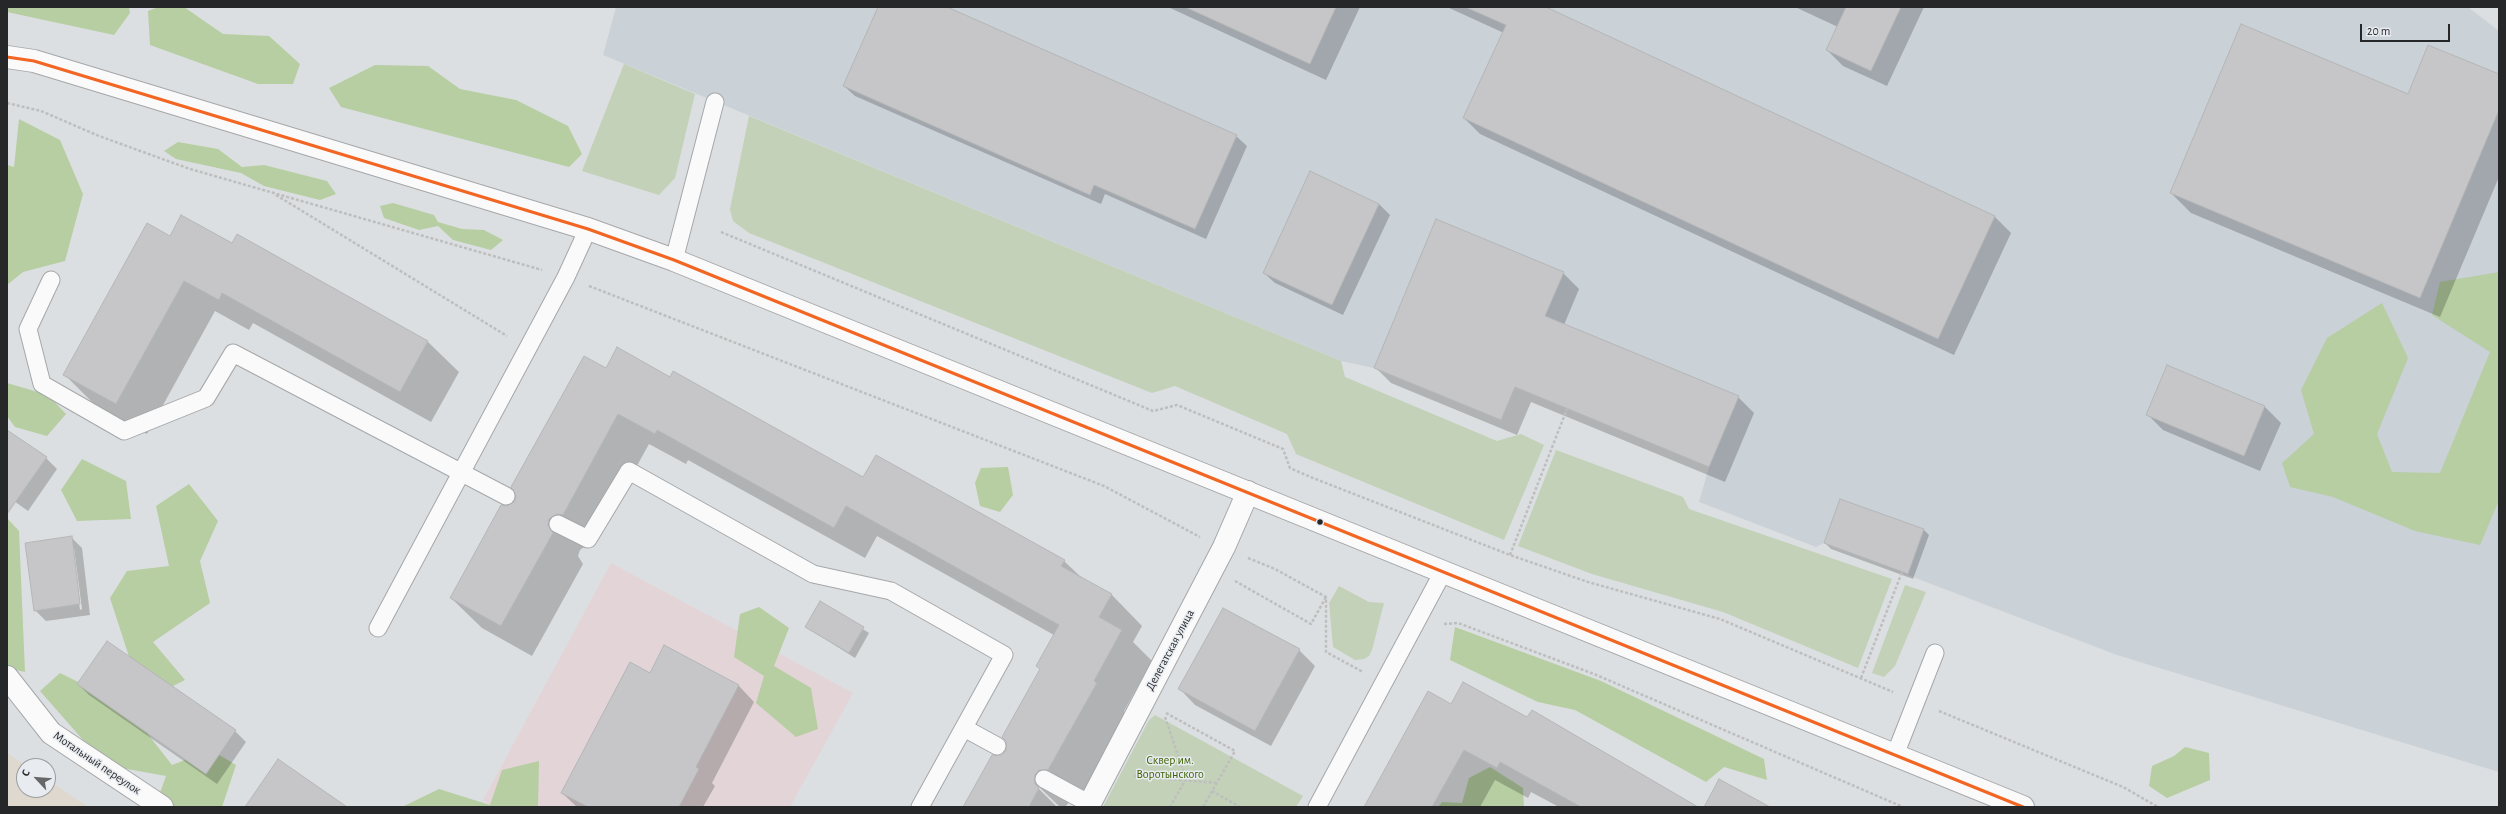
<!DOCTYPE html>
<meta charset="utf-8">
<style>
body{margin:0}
#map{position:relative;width:2506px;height:814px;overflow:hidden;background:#dcdfe1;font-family:"Alegreya Sans",sans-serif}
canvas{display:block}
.frame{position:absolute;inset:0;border:8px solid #262729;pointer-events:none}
.north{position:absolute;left:16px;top:758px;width:40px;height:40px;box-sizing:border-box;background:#e8ecf0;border:1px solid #9a9da0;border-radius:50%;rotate:296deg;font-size:11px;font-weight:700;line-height:16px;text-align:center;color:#262729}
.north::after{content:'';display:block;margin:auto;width:14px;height:18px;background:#666769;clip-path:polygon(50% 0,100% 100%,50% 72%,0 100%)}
.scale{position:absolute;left:2360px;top:24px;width:90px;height:18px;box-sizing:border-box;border:2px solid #262729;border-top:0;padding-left:5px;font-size:12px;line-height:14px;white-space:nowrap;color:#262729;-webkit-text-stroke:3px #e8ecf0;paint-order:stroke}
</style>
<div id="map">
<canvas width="2506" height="814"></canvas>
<div class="frame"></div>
<div class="north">С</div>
<div class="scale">20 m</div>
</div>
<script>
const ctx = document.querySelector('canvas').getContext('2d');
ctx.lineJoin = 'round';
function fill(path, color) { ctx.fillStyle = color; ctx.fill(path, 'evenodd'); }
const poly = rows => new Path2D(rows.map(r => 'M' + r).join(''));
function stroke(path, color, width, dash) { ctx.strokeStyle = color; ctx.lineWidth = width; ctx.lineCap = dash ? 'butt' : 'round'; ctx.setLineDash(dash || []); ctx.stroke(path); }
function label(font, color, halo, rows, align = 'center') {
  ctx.font = font + ' "Alegreya Sans",sans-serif'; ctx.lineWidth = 3; ctx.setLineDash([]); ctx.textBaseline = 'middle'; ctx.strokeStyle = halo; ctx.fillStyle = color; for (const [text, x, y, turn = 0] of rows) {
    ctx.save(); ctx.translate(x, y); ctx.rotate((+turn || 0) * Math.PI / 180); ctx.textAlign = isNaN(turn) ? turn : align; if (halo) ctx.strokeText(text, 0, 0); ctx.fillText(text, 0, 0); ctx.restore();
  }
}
const commercial = poly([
 [7,753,26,766,24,766,24,790,48,790,48,780,88,807,7,807]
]);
const built = poly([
 [616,7,2468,7,2499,31,2499,772,2117,655,1824,543,1816,547,1699,502,1709,467,1515,387,1501,420,1374,368,1341,361,603,55]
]);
const education = poly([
 [611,563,853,693,790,807,493,807,483,800]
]);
const green = poly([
 [624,64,695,94,675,178,659,195,582,171],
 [749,116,1341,361,1345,377,1497,441,1521,434,1544,445,1504,540,1296,454,1287,434,1175,386,1152,393,749,233,733,221,730,209],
 [1556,450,1683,497,1689,509,1892,579,1858,668,1723,612,1592,574,1518,546],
 [1905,585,1926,592,1895,666,1884,677,1872,673],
 [1339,586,1369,602,1384,603,1372,650,1369,656,1364,659,1355,660,1333,647,1329,603],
 [1155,715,1303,796,1296,807,1103,807,1149,720]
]);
const forest = poly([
 [7,7,129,7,130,13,114,35,7,12],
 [158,7,184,7,223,34,269,36,300,64,293,84,258,84,150,45,148,11],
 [375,65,428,66,460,89,516,100,568,126,582,154,569,167,341,107,329,88],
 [19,119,60,140,83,194,65,261,23,272,7,285,7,165,14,167],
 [178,142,218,149,242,167,264,165,327,181,336,194,320,200,264,186,241,173,176,159,164,151],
 [393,203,434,215,438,222,462,229,484,230,503,240,491,250,453,240,438,226,419,230,384,218,380,206],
 [2499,272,2499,500,2480,545,2415,531,2333,497,2290,487,2282,463,2314,434,2301,390,2327,338,2382,303,2408,358,2377,434,2392,472,2440,473,2490,352,2432,315,2440,282],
 [7,383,48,395,66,414,47,436,15,427,7,416],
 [82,459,126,481,131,519,77,521,61,490],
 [1008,467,1013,495,1000,512,980,506,975,483,981,468],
 [189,484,218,521,200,561,210,603,153,642,185,680,163,691,134,672,110,598,127,571,169,566,156,506],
 [7,518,19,531,25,672,7,668],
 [759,607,789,628,774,666,811,688,818,729,796,737,756,703,764,676,734,657,740,614],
 [1455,627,1601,681,1764,759,1767,780,1724,767,1706,782,1575,710,1538,702,1450,660],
 [60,673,125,705,172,765,211,750,236,765,222,807,155,807,166,776,105,765,40,691],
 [2185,747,2209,753,2210,780,2167,798,2149,786,2152,766,2174,756],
 [539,761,538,807,402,807,439,789,490,805,502,770],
 [1490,767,1523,788,1524,807,1438,807,1442,802,1462,803,1469,778]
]);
const shadow = poly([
 [879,7,944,7,1236,136,1247,146,1206,239,1105,194,1101,204,855,96,844,86],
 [1168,7,1360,7,1326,80],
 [1447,7,1540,7,1995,217,2011,233,1954,355,1480,134,1464,118,1504,33],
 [1795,7,1924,7,1887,86,1843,66,1827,50,1838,27],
 [2499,75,2499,177,2440,317,2191,213,2171,193,2408,95],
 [1379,204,1390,215,1343,315,1275,283,1264,273],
 [237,236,428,342,459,372,431,422,253,323,249,330,215,311,147,434,95,405,64,374,170,237,232,244],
 [1563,273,1579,289,1564,325,1738,397,1754,413,1725,482,1531,402,1517,435,1391,383,1375,367],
 [2168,366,2265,407,2281,423,2260,471,2163,430,2147,414],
 [607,369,671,378,864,478,1064,561,1083,579,1112,595,1142,626,1133,642,1152,661,1124,711,1127,714,1079,800,1070,801,1065,807,1060,807,1036,784,1035,785,1057,807,964,807,1007,751,1054,635,877,536,865,558,688,460,686,464,649,444,593,545,588,544,580,550,578,556,583,564,532,656,482,628,451,598,507,507,516,502],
 [7,431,46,458,57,469,28,511,7,496],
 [1841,500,1924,530,1929,535,1913,579,1831,549,1825,543],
 [71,537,82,548,90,615,46,621,35,610],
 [72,548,74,548,82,609,80,610],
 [820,602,869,633,855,658,806,627],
 [1299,650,1315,666,1271,746,1195,705,1180,689],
 [651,674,739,686,754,702,712,783,715,786,703,807,577,807,562,793],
 [78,684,235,731,246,742,217,784,89,695],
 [1451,705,1696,807,1559,807,1531,792,1528,798,1495,780,1480,807,1365,807]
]);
const building = poly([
 [878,7,947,7,1237,135,1195,229,1094,185,1090,195,843,86,878,7],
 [1185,7,1336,7,1310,64,1185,7],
 [1465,7,1546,7,1995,216,1938,339,1463,118,1506,25,1465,7],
 [1846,7,1901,7,1871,71,1826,50,1846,7],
 [2241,24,2408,94,2428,45,2499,74,2499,110,2420,298,2170,193,2241,24],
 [1310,171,1379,204,1332,305,1263,273,1310,171],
 [181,215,232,243,237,234,428,341,400,392,222,293,219,300,184,281,116,404,63,375,147,223,170,236,181,215],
 [1436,219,1564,272,1545,316,1739,396,1709,467,1515,387,1501,420,1374,368,1436,219],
 [617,347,670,377,673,371,863,477,876,455,1065,560,1061,566,1112,594,1099,617,1122,630,1094,681,1097,683,1048,770,1039,770,1035,775,1035,784,1039,788,1029,807,963,807,992,755,1002,755,1006,750,1006,741,1002,737,1040,669,1036,666,1059,625,846,506,834,528,657,430,655,434,618,414,563,515,557,514,549,519,548,525,553,533,501,626,450,598,501,505,507,506,515,501,516,495,511,487,584,356,606,368,617,347],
 [2167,365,2265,406,2244,456,2146,415,2167,365],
 [7,430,47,457,7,514,7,430],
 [1840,499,1924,529,1908,574,1824,543,1840,499],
 [72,536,80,604,34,611,25,543,72,536],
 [820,601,864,627,849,653,805,627,820,601],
 [1223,608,1300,649,1255,731,1178,689,1223,608],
 [107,641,236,730,206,774,77,684,107,641],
 [664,645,739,685,696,767,699,769,679,807,588,807,561,793,630,662,650,673,664,645],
 [1463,682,1527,717,1532,710,1698,807,1581,807,1500,762,1497,768,1464,750,1432,807,1364,807,1428,691,1451,704,1463,682],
 [278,759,347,807,245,807,278,759],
 [1719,779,1770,807,1704,807,1719,779]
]);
const path = poly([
 [7,103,41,111,99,136,190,169,542,270],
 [276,195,507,336],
 [721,232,1153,411,1177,405,1283,449,1290,468,1313,478,1510,555,1588,582,1720,619,1893,692],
 [589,286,1104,486,1200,537],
 [1510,555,1567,409],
 [1248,558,1275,569,1326,597,1326,652,1363,672],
 [1235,581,1311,624,1326,597],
 [1444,624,1458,623,1594,674,1903,807],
 [1861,678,1902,572],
 [1939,711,2123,787,2158,807],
 [1166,713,1235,751,1203,807],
 [1165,717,1186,779,1170,807],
 [1134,776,1217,783],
 [1212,791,1240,807]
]);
const service = poly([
 [674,260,715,102],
 [51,280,28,329,42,384,124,431,206,398,233,353,506,496],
 [558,524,588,539,629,471,813,574,891,591,1004,655,920,807],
 [378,628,566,277,588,229],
 [964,728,997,746],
 [1895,755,1935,653],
 [1044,779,1090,804],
 [1317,807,1443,572]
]);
const minor = poly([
 [7,677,51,733,162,807],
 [1088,807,1224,547,1248,492]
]);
const tertiary = poly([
 [7,57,34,61,588,229,674,260,2023,807]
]);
const bus1 = poly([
 [7,57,34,61,588,229,674,260,2023,807]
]);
const markers = [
 [1320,522,3.5,"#262729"]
];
const streetNames = [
 ["Делегатская улица",1170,650,-62],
 ["Мотальный переулок",97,763,34]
];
const parkNames = [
 ["Сквер им.",1170,760],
 ["Воротынского",1170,774]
];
fill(commercial, '#ded8ce');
fill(built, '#cad1d7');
fill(education, '#e3d5d7');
fill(green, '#c2d1b7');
fill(forest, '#b6cea1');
fill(shadow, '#0003');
fill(building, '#c6c6c8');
stroke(building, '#b4b6b7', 1);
stroke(service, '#a5a7a9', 19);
stroke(minor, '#a5a7a9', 24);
stroke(tertiary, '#a5a7a9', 24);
stroke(path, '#bebebf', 2.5, [3, 2]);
stroke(service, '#fafafa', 17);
stroke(minor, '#fafafa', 22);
stroke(tertiary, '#fafafa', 22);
stroke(bus1, '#f26522', 3);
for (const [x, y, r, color] of markers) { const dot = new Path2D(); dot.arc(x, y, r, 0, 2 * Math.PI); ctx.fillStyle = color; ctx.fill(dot); stroke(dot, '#e8ecf0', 1.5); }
label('12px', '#262729', '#e8ecf0', streetNames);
label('12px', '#3f6304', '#e8ecf0', parkNames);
</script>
